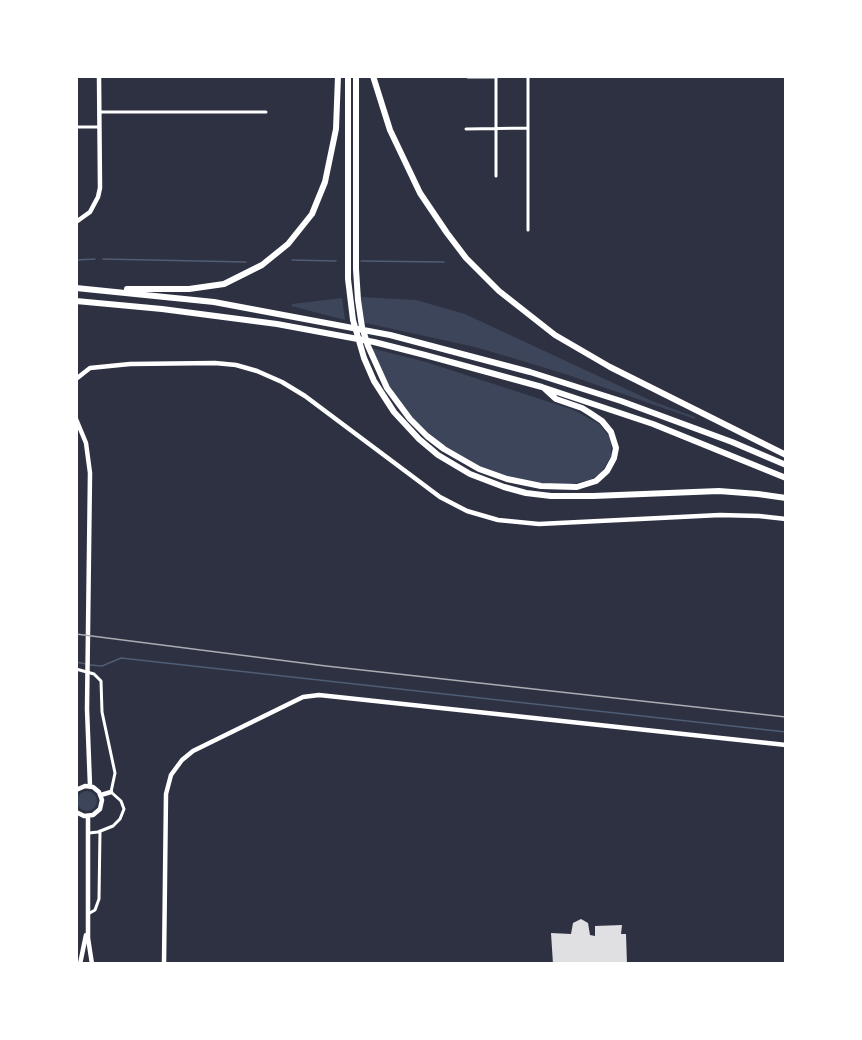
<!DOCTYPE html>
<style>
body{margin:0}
#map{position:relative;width:862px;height:1040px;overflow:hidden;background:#2d3142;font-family:Helvetica,sans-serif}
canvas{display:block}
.frame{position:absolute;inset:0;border:78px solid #fff;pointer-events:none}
</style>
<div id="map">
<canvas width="862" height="1040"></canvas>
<div class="frame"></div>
</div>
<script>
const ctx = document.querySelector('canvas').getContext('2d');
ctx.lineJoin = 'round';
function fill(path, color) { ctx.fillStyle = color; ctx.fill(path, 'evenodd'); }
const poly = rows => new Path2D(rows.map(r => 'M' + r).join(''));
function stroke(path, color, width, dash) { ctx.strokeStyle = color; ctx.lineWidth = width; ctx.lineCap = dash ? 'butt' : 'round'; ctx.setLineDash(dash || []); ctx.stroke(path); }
const green = poly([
 [360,297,416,300,465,314,652,401,695,417,695,419,568,375,516,359,475,347,365,323],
 [342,298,345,320,291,306,292,304],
 [371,348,426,362,574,410,599,424,609,436,611,445,611,456,601,473,590,480,566,485,538,483,499,474,479,466,443,445,415,421,387,384],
 '77 801a10 10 0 1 1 20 0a10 10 0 1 1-20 0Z'
]);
const stream = poly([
 [103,259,246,262],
 [76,260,95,259],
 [292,260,336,261],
 [361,261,444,262],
 [76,662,86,664],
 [90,665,102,666,121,658,786,732]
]);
const building = poly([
 [581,919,588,923,590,935,595,936,595,926,622,925,621,934,626,934,627,964,553,964,551,933,571,934,573,923]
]);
const minor = poly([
 [496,76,496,176],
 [528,76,528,230],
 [468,77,496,77],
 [100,112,266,112],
 [76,127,98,127],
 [466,129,528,128],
 [76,669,94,674,101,681,102,712,115,773,111,792,121,801,124,809,120,819,113,826,98,832,89,833],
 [88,914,95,910,99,899,100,831]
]);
const tertiary = poly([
 [76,222,90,212,98,197,100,188,99,76],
 [76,379,90,368,130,364,215,363,236,365,257,371,282,382,305,396,440,497,467,511,498,520,539,524,720,515,759,516,786,519],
 [76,419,86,443,90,473,87,709,90,786],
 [76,790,85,786,93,787,99,792,102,800,100,809,93,815,84,816,76,812],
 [101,795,111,792],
 [88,816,88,938,92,964],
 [80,964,86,935],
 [164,964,166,794,171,775,182,760,193,751,303,697,319,695,786,745]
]);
const motorway = poly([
 [348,76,348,279,353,320,364,358,374,381,394,412,419,439,438,455,470,474,504,487,526,493,551,496,593,496,719,491,758,494,786,498],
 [356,76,356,269,358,300,362,327,368,346,387,388,410,419,427,436,444,449,479,469,507,479,541,486,577,487,596,481,607,471,614,458,616,448,611,432,602,421,590,413,582,408,556,399,544,388],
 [373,76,390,130,420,193,447,233,466,258,499,291,555,335,610,367,786,455],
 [76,288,214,302,390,335,530,372,621,401,732,442,786,465],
 [127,289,189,289,224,284,262,265,288,244,312,214,325,182,336,129,338,76],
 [76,301,162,309,277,324,374,342,425,355,542,387,653,424,786,478]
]);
const rail = poly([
 [76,634,326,666,786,717]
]);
fill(green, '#3c4559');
stroke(stream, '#4f5d75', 1.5);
fill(building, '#e0e0e3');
stroke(minor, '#fff', 3);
stroke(tertiary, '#fff', 4.5);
stroke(motorway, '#fff', 6);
stroke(rail, '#abadb3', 1.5);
</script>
